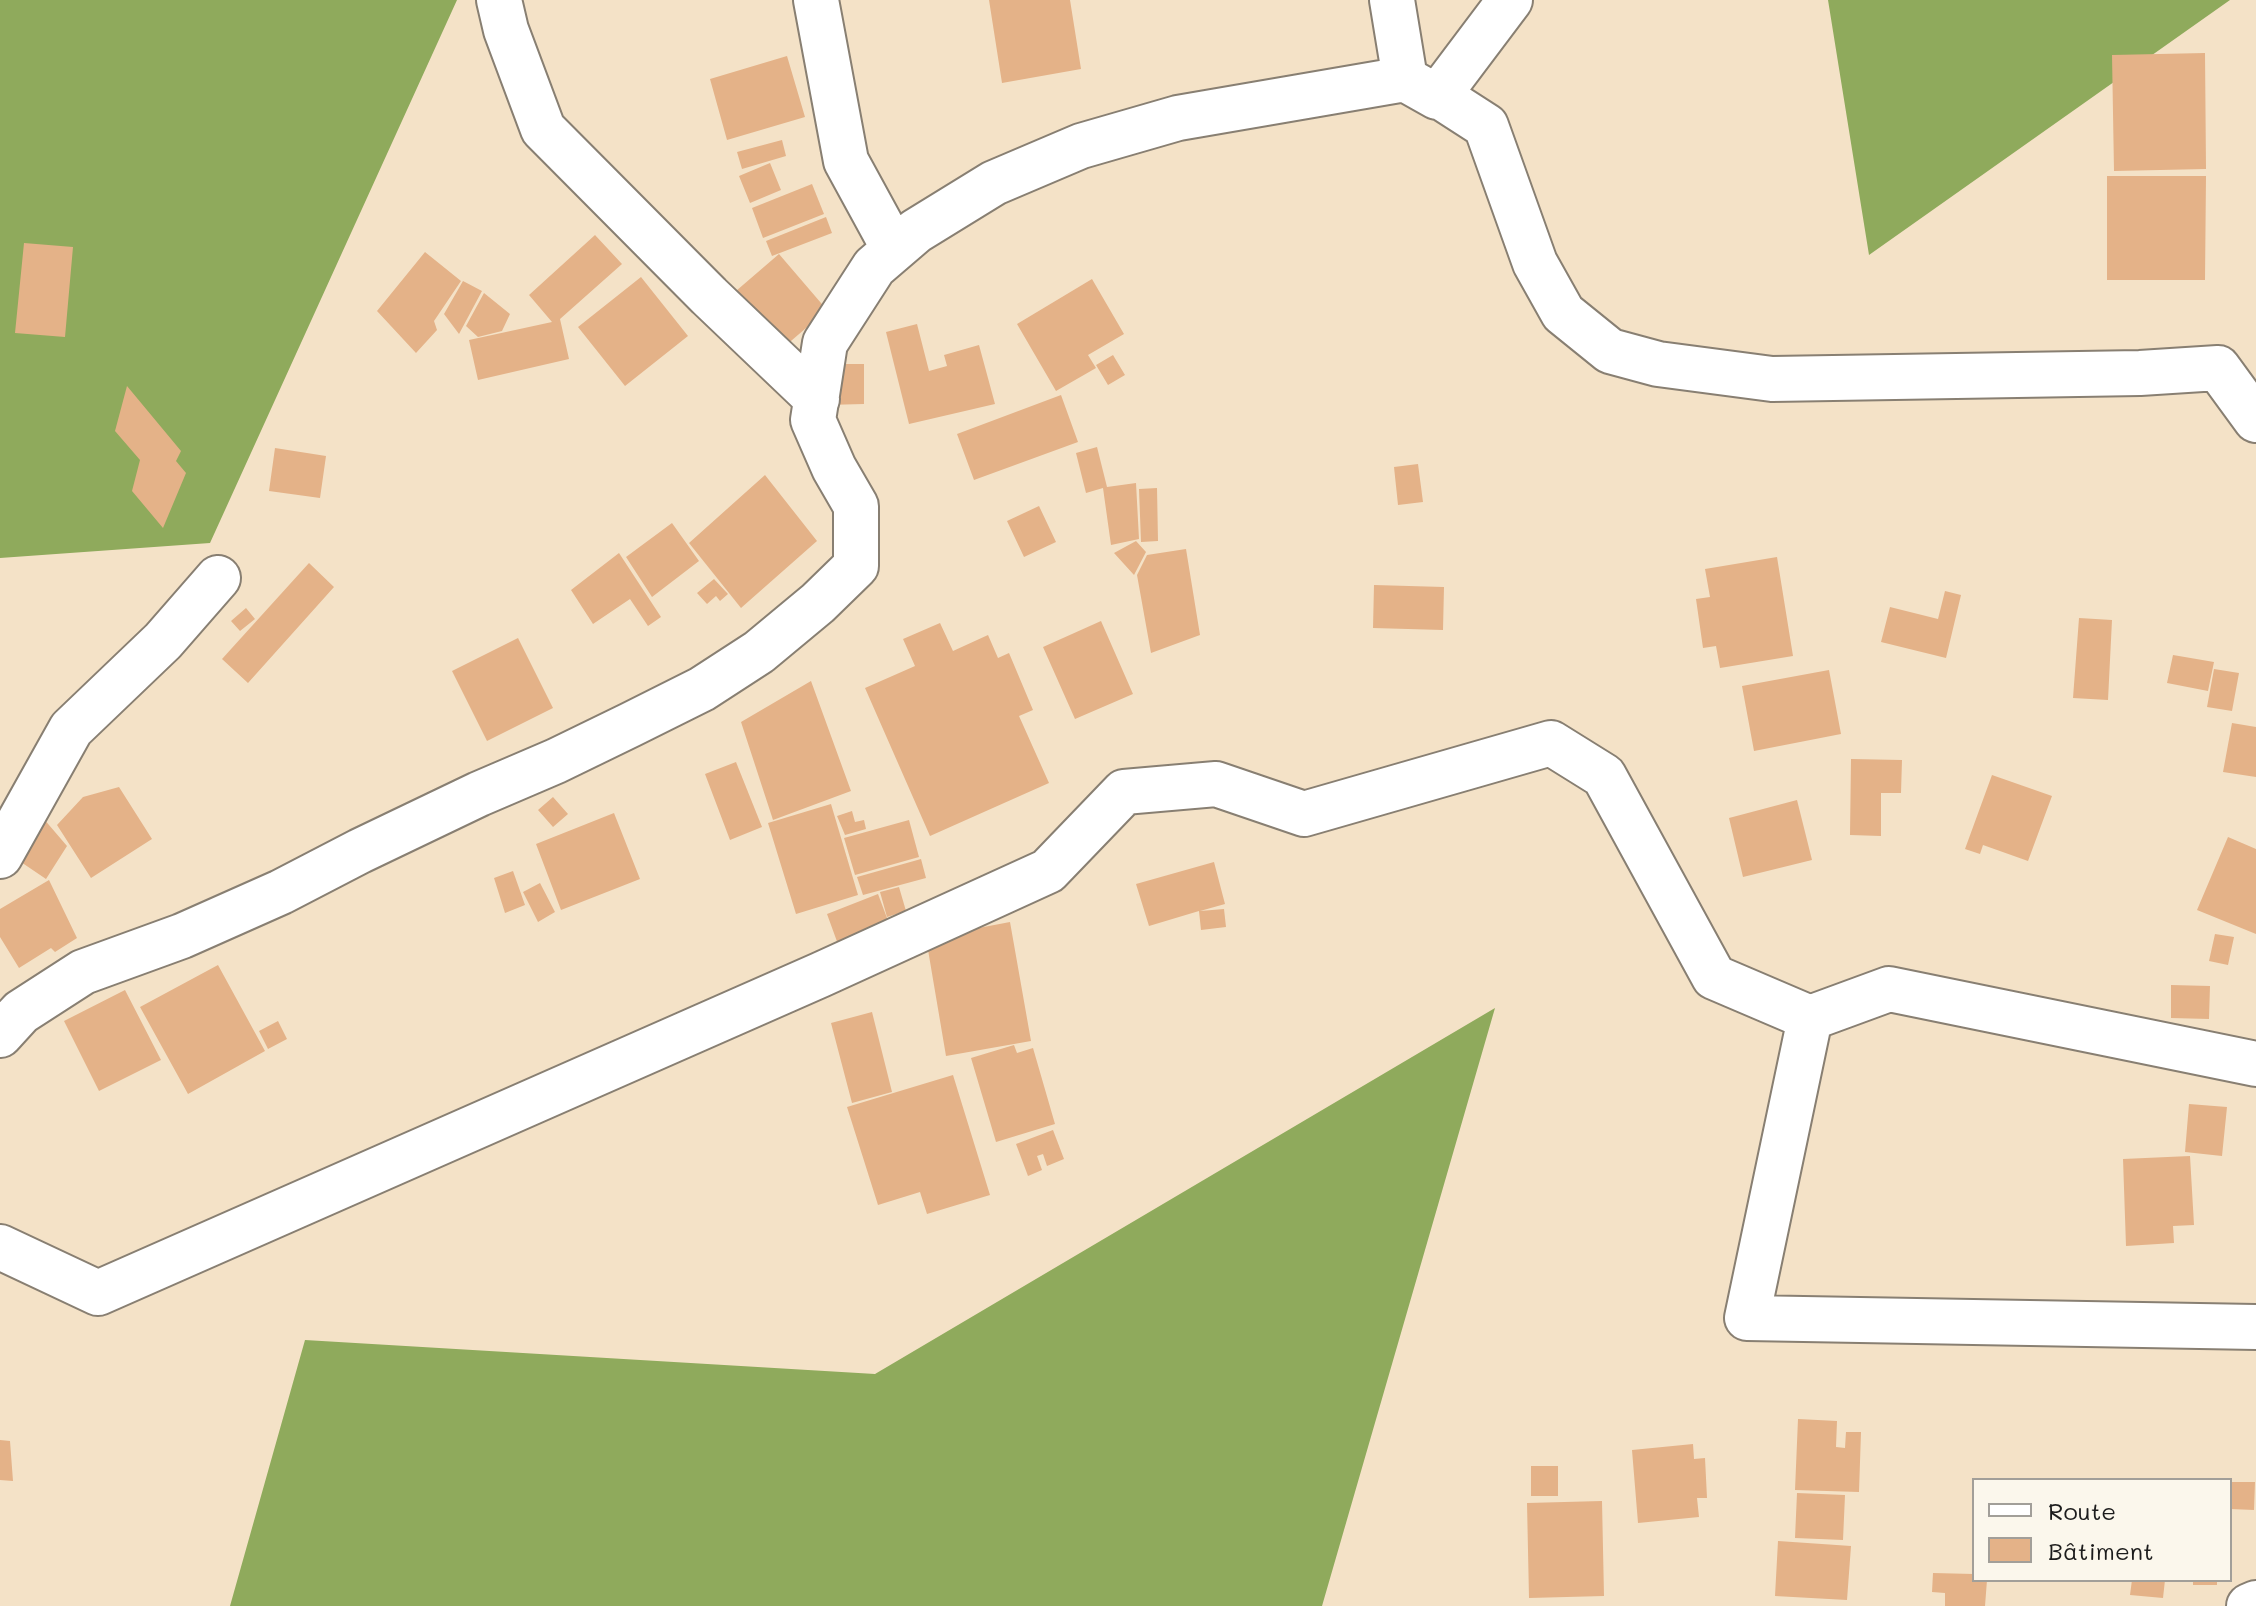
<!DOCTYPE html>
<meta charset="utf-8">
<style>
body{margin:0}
#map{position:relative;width:2256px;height:1606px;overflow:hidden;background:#f4e2c7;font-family:Mali,sans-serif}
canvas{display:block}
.legend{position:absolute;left:1972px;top:1478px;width:260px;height:104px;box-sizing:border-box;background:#fbf7ec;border:2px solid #a29f99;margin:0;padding:10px 14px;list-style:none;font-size:24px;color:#1c1c1c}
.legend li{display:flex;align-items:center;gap:16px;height:40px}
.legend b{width:40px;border:2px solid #a29f99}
</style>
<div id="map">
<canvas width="2256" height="1606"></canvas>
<ul class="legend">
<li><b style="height:10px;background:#fff"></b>Route</li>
<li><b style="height:22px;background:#e4b288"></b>Bâtiment</li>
</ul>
</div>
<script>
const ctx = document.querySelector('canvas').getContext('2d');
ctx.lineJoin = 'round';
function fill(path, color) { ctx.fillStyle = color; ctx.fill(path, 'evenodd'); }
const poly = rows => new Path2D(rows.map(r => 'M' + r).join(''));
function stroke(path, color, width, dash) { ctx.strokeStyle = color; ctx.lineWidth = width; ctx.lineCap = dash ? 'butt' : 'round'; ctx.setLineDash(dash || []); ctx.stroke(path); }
const forest = poly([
 [0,0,457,0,210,543,0,558],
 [1828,0,2230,0,1869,255],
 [1495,1008,1322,1606,230,1606,305,1340,875,1374]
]);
const building = poly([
 [989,0,1070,0,1081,69,1002,83],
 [2205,53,2206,169,2114,171,2112,55],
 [787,56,805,117,727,140,710,79],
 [782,140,786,156,742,169,737,152],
 [770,163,781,190,750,203,739,176],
 [2107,176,2206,176,2205,280,2107,280],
 [812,184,824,214,763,238,752,208],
 [826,217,832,233,772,256,766,241],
 [595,235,622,264,560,319,569,359,478,380,469,340,552,322,529,295],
 [24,243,73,247,65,337,15,333],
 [425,252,461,281,434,321,437,330,416,353,377,311],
 [779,254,827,310,777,353,729,297],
 [641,277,688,336,625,386,578,327],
 [1092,279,1124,334,1088,355,1096,368,1056,391,1017,324],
 [463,281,482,291,459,334,444,314],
 [484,293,510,314,502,331,478,337,466,326],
 [917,324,929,371,947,366,944,355,979,345,995,404,909,424,886,332],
 [1113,355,1125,375,1108,385,1096,365],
 [825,364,864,364,864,404,826,405],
 [127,386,181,451,176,461,186,473,163,528,132,491,140,460,115,431],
 [1061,395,1078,442,974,480,957,434],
 [1097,447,1107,487,1136,483,1139,539,1111,545,1103,488,1086,493,1076,453],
 [275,448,326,456,320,498,269,491],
 [1418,464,1423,502,1398,505,1394,467],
 [765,475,817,541,741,608,689,543],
 [1157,488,1158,541,1141,542,1139,489],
 [1039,506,1056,542,1024,557,1007,521],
 [672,523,699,561,652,597,626,557],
 [1136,541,1146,552,1134,575,1114,553],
 [1186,549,1200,635,1151,653,1137,575,1147,555],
 [619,553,661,617,648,626,630,599,593,624,571,590],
 [1777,557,1793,656,1720,668,1716,646,1703,648,1696,599,1710,597,1705,569],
 [309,563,334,587,248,683,222,659],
 [714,579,728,594,720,601,716,596,707,604,697,593],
 [1374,585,1444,587,1443,630,1373,628],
 [1945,591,1961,595,1946,658,1881,642,1890,607,1938,619],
 [246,608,255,619,240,631,231,621],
 [2079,618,2112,620,2108,700,2073,698],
 [1101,621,1133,694,1075,719,1043,647],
 [940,623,953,651,988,635,998,658,1009,653,1033,710,1019,716,1049,783,930,836,865,688,915,666,903,639],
 [518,638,553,708,487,741,452,671],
 [2173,655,2214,662,2208,691,2167,683],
 [2214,669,2239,673,2232,711,2207,707],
 [1829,670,1841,734,1754,751,1742,686],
 [811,681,851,791,773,820,741,722],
 [2232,723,2256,727,2256,777,2223,772],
 [1851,759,1902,760,1901,793,1881,793,1881,836,1850,835],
 [736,762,762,827,730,840,705,774],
 [1992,775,2052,796,2028,861,1983,845,1980,854,1965,849],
 [119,787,152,839,91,878,57,825,83,797],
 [553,797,568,814,553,827,538,810],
 [1797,800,1812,860,1743,877,1729,818],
 [831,804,858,895,796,914,768,823],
 [852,811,855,822,864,820,866,829,845,835,837,816],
 [614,813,640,879,561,910,536,844],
 [43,818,67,846,46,879,15,858],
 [909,820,919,857,855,875,844,838],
 [2228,837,2256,849,2256,934,2197,910],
 [921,859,926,878,863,895,857,877],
 [1214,862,1225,904,1200,911,1224,909,1226,927,1201,930,1199,911,1149,926,1136,884],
 [513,871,525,905,505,913,494,878],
 [49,880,77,938,55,952,51,948,19,968,0,937,0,909],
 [540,883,555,912,538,922,523,892],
 [899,887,906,911,887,917,880,892],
 [878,894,890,926,839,947,827,914],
 [1010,922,1031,1041,946,1056,926,938],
 [2215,934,2234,937,2228,965,2209,961],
 [218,965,265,1051,188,1094,140,1007],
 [2171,985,2210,986,2209,1019,2171,1018],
 [125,990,161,1060,99,1091,64,1021],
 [872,1012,892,1092,852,1103,831,1023],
 [278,1021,287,1039,268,1049,259,1031],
 [1014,1045,1017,1053,1033,1048,1055,1124,996,1142,971,1058],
 [953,1075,990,1195,927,1214,920,1192,878,1205,847,1107],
 [2189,1104,2227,1107,2222,1156,2185,1152],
 [1053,1130,1064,1159,1047,1166,1043,1154,1037,1156,1042,1170,1028,1176,1016,1144],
 [2190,1156,2194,1225,2173,1226,2174,1243,2126,1246,2123,1159],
 [1798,1419,1837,1421,1836,1447,1845,1448,1846,1432,1861,1432,1859,1492,1795,1490],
 [0,1440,10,1441,13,1481,0,1480],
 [1693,1444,1694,1459,1705,1458,1707,1498,1697,1498,1699,1517,1638,1523,1632,1450],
 [1531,1466,1558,1466,1558,1496,1531,1496],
 [2230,1482,2255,1482,2254,1510,2230,1509],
 [1797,1493,1845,1495,1843,1540,1795,1538],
 [1602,1501,1604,1596,1529,1598,1527,1503],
 [1778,1541,1851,1546,1847,1600,1775,1596],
 [1933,1573,1974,1574,1974,1580,1987,1580,1985,1606,1945,1606,1945,1593,1932,1592],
 [2132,1580,2165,1580,2163,1598,2130,1595],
 [2193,1580,2217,1580,2217,1585,2193,1585]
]);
const minor = poly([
 [499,0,506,30,543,129,709,296,817,399],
 [816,0,846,161,894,249],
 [1392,0,1405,79],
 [1437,97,1510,0],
 [0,856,71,729,163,641,218,578],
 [1810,1018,1747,1318,2256,1327],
 [0,1035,21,1012,83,972,182,936,281,892,360,851,479,794,556,761,630,725,702,689,759,652,818,603,856,566,856,506,834,468,813,420,825,343,874,267,916,231,994,183,1081,146,1178,118,1405,79,1437,97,1441,97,1486,126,1535,263,1563,313,1610,351,1658,364,1772,379,2140,373,2218,368,2256,420],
 [0,1247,98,1293,820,975,1048,871,1124,792,1216,784,1304,814,1551,743,1604,776,1714,977,1810,1018,1889,989,2256,1064],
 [2249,1606,2256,1603]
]);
fill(forest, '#8faa5c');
fill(building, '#e4b288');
stroke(minor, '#887f72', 48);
stroke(minor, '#fff', 44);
</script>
